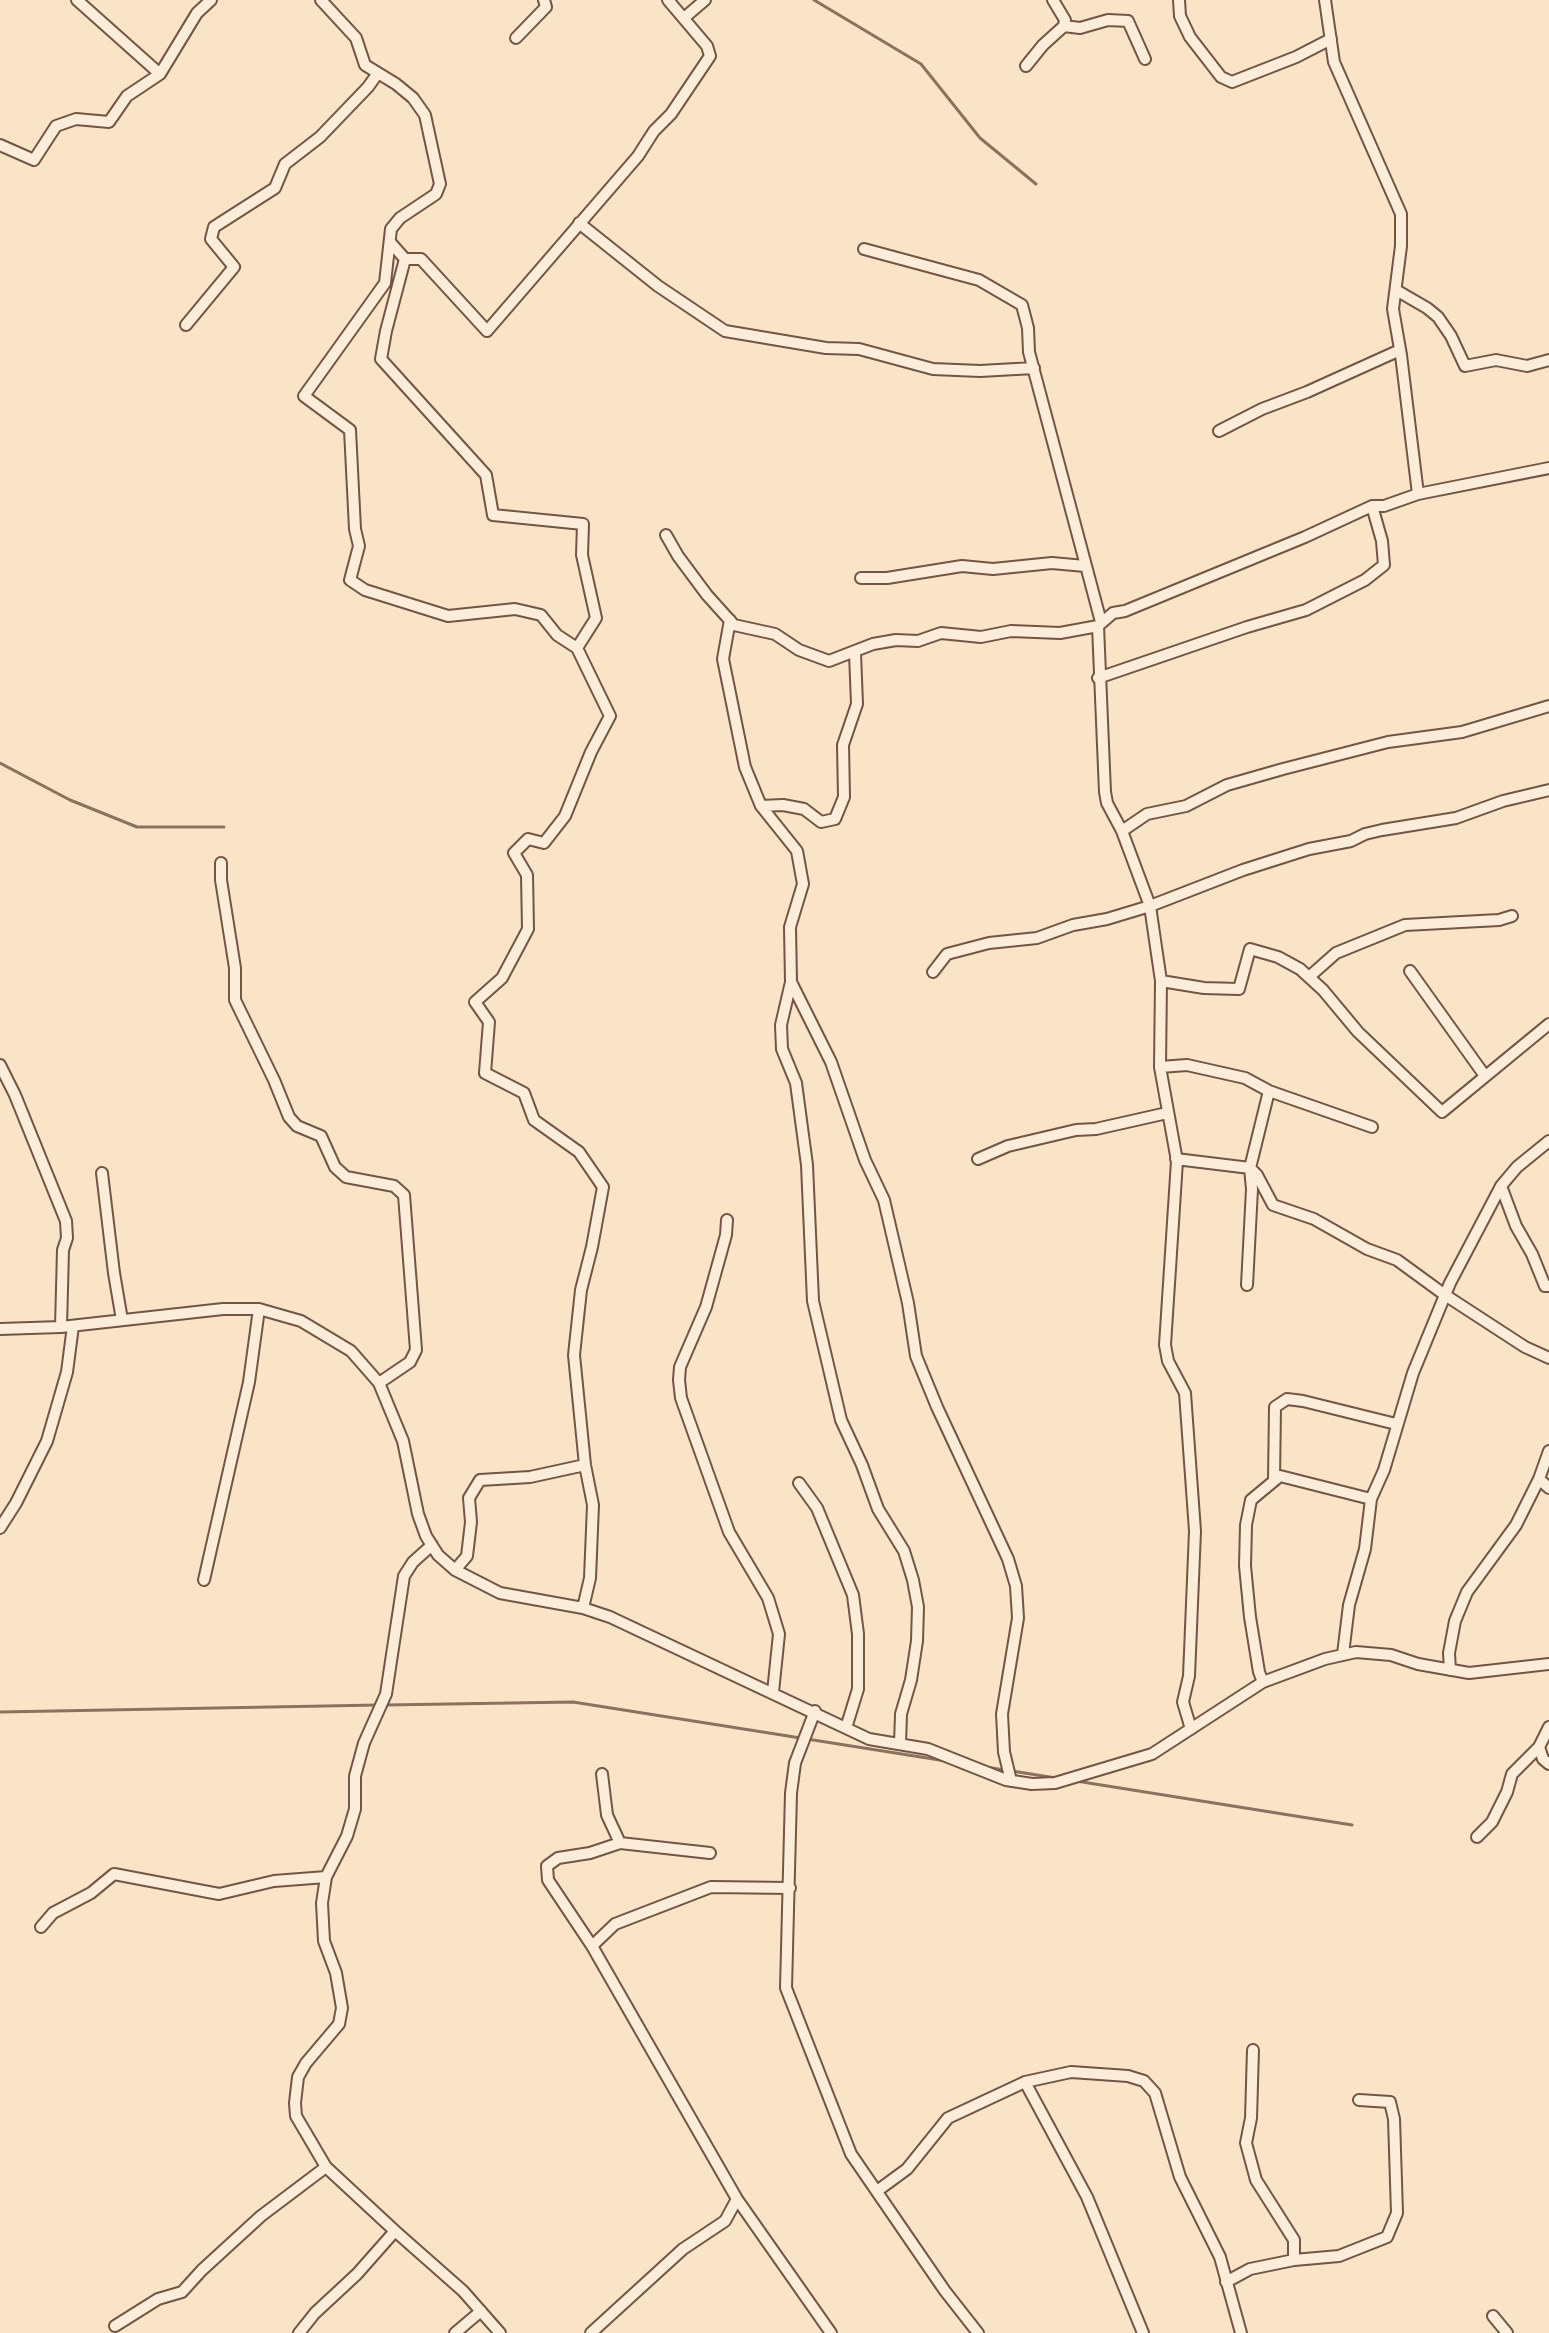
<!DOCTYPE html>
<style>
body{margin:0}
canvas{display:block;background:#fae4c7}
</style>
<canvas width="1549" height="2333"></canvas>
<script>
const ctx = document.querySelector('canvas').getContext('2d');
ctx.lineJoin = 'round';
const poly = rows => new Path2D(rows.map(r => 'M' + r).join(''));
function stroke(path, color, width, dash) { ctx.strokeStyle = color; ctx.lineWidth = width; ctx.lineCap = dash ? 'butt' : 'round'; ctx.setLineDash(dash || []); ctx.stroke(path); }
const stream = poly([
 [814,0,921,64,980,138,1036,184],
 [0,763,70,800,137,827,224,827],
 [386,1705,573,1702,946,1761],
 [0,1712,378,1705],
 [985,1767,1005,1770],
 [1012,1771,1056,1778],
 [1076,1781,1352,1825]
]);
const minor = poly([
 [77,0,160,74],
 [321,0,356,38,365,65,396,84,413,98,425,115,440,184,436,194,400,218,391,229,385,283,304,396,350,430,355,529,359,546,350,580,365,590,448,616,515,609,541,615,557,635,577,648],
 [1179,0,1180,16,1190,37,1221,77,1232,82,1296,57,1331,39],
 [1325,0,1334,62,1401,214,1401,246,1393,309,1401,355,1418,494],
 [684,18,705,0],
 [1064,26,1080,28,1108,20,1128,21,1145,59],
 [516,38,546,7,544,0],
 [1026,66,1043,45,1064,26,1065,20,1053,0],
 [0,145,34,160,56,126,76,119,109,122,127,96,160,74,197,13,211,0],
 [579,223,658,286,725,331,826,348,859,349,933,369,980,371,1034,368],
 [390,242,405,259,386,331,381,359,486,475,493,515,583,524,582,555,596,618,577,648,610,716,591,752,565,816,544,843,528,839,514,853,527,875,528,929,502,978,475,1002,489,1022,485,1073,524,1093,534,1120,579,1152,603,1187,592,1247,581,1290,574,1355,585,1465,593,1505,590,1578,583,1608],
 [864,249,979,280,1022,305,1028,328,1029,352,1101,622],
 [405,259,421,259,487,331,638,156,654,131,671,114,710,56,707,46,668,0],
 [1396,290,1427,308,1438,317,1451,336,1465,366,1496,360,1527,366,1549,360],
 [186,325,234,267,211,239,214,227,275,188,285,164,320,137,368,87,378,73],
 [1219,431,1262,409,1307,392,1400,350],
 [666,535,678,556,707,595,734,625,775,634,799,650,829,661,873,644,896,640,918,641,941,633,981,637,1011,631,1060,633,1098,626],
 [861,578,887,578,962,566,993,569,1052,563,1085,566],
 [730,620,723,659,745,767,761,806,797,851,803,884,790,927,791,982,781,1025,782,1049,796,1083,807,1165,813,1301,841,1420,862,1465,878,1509,904,1551,913,1580,918,1607,917,1641,911,1680,901,1714,900,1744],
 [1098,678,1247,627,1306,610,1365,580,1384,565,1382,541,1372,506],
 [761,806,783,805,804,809,821,822,835,819,844,797,843,745,857,704,855,653],
 [1122,831,1147,814,1186,806,1227,785,1283,769,1388,742,1462,732,1549,706],
 [221,863,221,880,235,968,235,1000,274,1080,289,1117,297,1126,321,1136,335,1167,346,1177,394,1186,404,1195,416,1350,410,1362,379,1383],
 [1410,971,1485,1076],
 [933,972,947,954,989,943,1037,938,1073,925,1107,919,1150,906,1243,870,1309,849,1351,841,1365,834,1382,830,1456,818,1503,801,1549,790],
 [1309,977,1336,953,1405,925,1499,920,1512,916],
 [1161,981,1204,988,1239,989,1250,949,1278,957,1300,969,1323,990,1358,1032,1442,1112,1549,1024],
 [791,982,831,1062,865,1160,884,1200,908,1303,916,1356,937,1407,1008,1559,1016,1586,1018,1618,1002,1714,1004,1752,1011,1781],
 [0,1065,15,1095,66,1221,67,1238,63,1250,61,1327],
 [1160,1067,1187,1065,1245,1078,1269,1091,1372,1127],
 [978,1159,1008,1146,1076,1130,1096,1129,1167,1113],
 [1176,1159,1250,1168,1257,1175,1273,1205,1314,1219,1367,1249,1397,1260,1445,1295,1525,1347,1549,1358],
 [102,1173,114,1273,122,1320],
 [1501,1186,1516,1226,1532,1254,1545,1286,1549,1286],
 [727,1220,726,1235,706,1307,680,1367,679,1380,681,1398,729,1532,768,1598,779,1634,773,1692],
 [1247,1285,1252,1189,1250,1168,1269,1091],
 [0,1329,61,1327,223,1309,259,1309,301,1321,351,1351,379,1383,403,1441,418,1514,426,1536,438,1555,455,1570,500,1593,583,1608,610,1617,869,1739,928,1749,1006,1780,1032,1784,1055,1783,1152,1754,1263,1682,1325,1659,1356,1652,1391,1655,1418,1664,1469,1673,1549,1664],
 [1539,1479,1549,1488],
 [1274,1480,1275,1407,1287,1399,1303,1401,1396,1424],
 [799,1483,817,1508,853,1595,858,1634,858,1689,846,1728],
 [0,1528,16,1503,47,1441,67,1372,73,1326],
 [455,1570,467,1556,471,1522,469,1498,480,1480,530,1477,585,1465],
 [204,1580,249,1382,259,1309],
 [1343,1654,1349,1605,1365,1549,1371,1499,1384,1470,1413,1373,1450,1283,1501,1186,1517,1167,1549,1141],
 [1450,1670,1449,1653,1455,1621,1467,1592,1516,1525,1539,1479,1549,1451],
 [1263,1682,1259,1672,1250,1617,1245,1566,1246,1525,1251,1500,1280,1476,1371,1499],
 [815,1711,795,1763,791,1793,786,1988,851,2154,945,2291,978,2333],
 [1191,1729,1183,1702,1189,1676,1195,1531,1185,1393,1168,1361,1165,1345,1177,1161,1160,1067,1161,981,1150,906,1122,831,1107,803,1105,792,1098,626,1113,613,1125,611,1305,537,1372,506,1384,506,1418,494,1549,468],
 [1539,1747,1543,1759,1549,1764],
 [602,1774,607,1815,620,1843,710,1853],
 [1477,1837,1492,1822,1507,1792,1512,1774,1539,1747,1549,1727],
 [620,1843,590,1853,558,1858,547,1866,548,1880,592,1946,737,2199,831,2333],
 [41,1927,53,1913,91,1893,114,1874,219,1894,274,1881,326,1877],
 [592,1946,615,1924,711,1887,790,1888],
 [1253,2050,1251,2118,1246,2143,1256,2180,1294,2240,1294,2260],
 [1025,2082,1087,2197,1143,2333],
 [877,2191,907,2169,948,2118,1025,2082,1071,2072,1128,2076,1144,2081,1155,2093,1180,2177,1220,2257,1241,2333],
 [395,2231,463,2291,500,2333],
 [1226,2282,1250,2269,1294,2260,1339,2256,1387,2237,1397,2213,1394,2119,1390,2102,1359,2100],
 [1493,2316,1507,2333],
 [115,2326,158,2299,182,2292,202,2270,261,2216,326,2167],
 [299,2333,315,2313,357,2274,395,2231,326,2167,296,2116,295,2103,298,2077,306,2063,339,2024,342,2008,336,1973,324,1941,322,1903,326,1877,347,1836,355,1809,355,1776,364,1743,386,1694,404,1576,413,1562,432,1545],
 [455,2333,481,2311],
 [591,2333,683,2249,725,2221,737,2199]
]);
stroke(stream, '#8c715e', 3);
stroke(minor, '#725544', 14);
stroke(minor, '#fceddb', 10);
</script>
